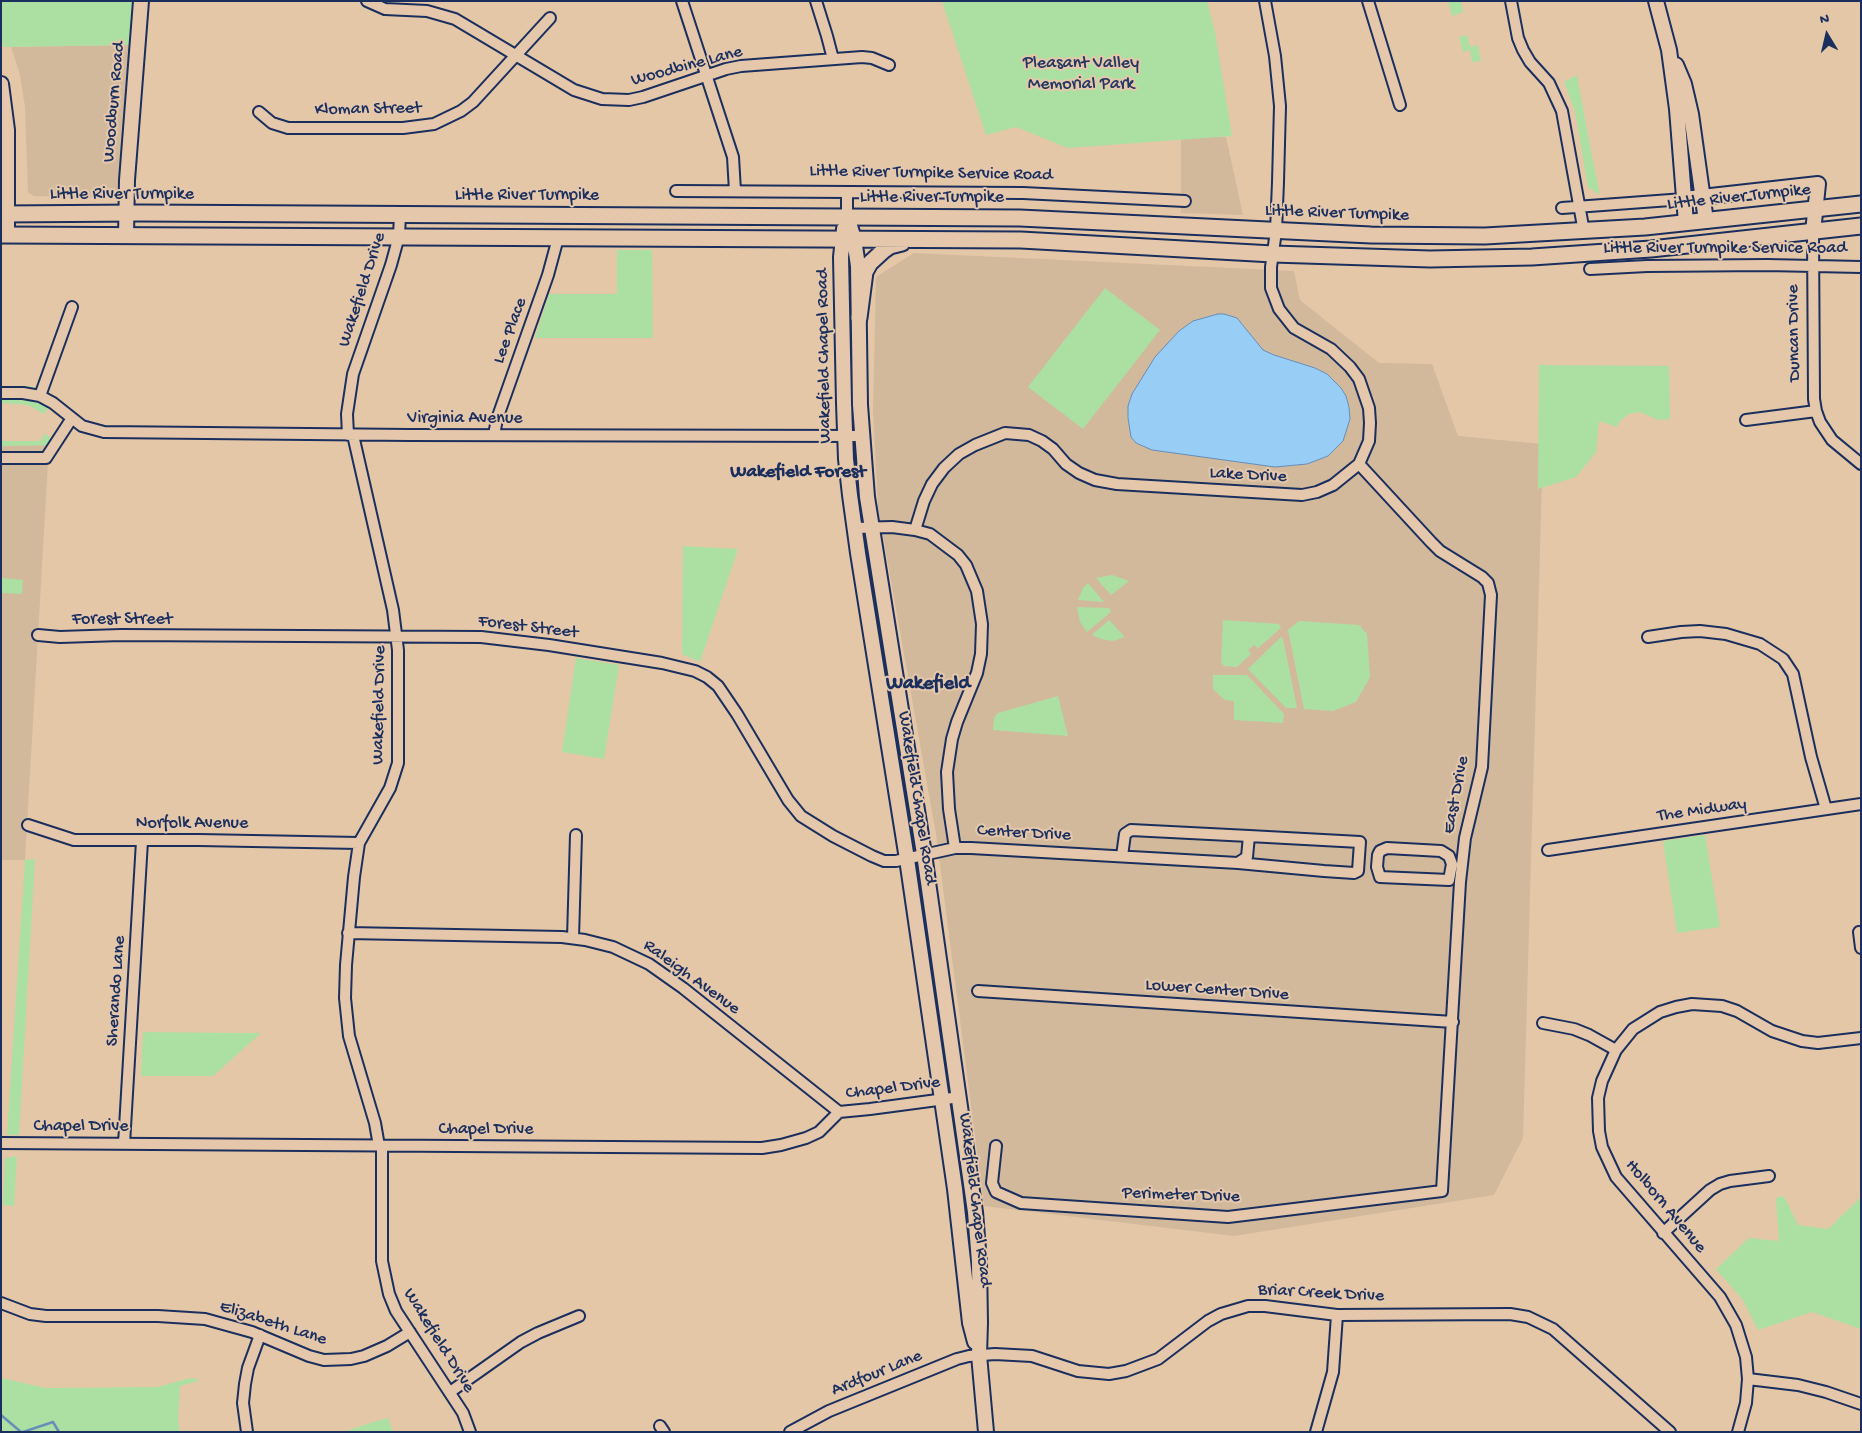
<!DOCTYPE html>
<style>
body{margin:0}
#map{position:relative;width:1862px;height:1433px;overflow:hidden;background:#e4c7a7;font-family:"Gochi Hand",sans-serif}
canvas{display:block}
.frame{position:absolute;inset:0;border:2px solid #1b2f5e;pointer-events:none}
.north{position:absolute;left:1802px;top:10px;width:50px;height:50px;-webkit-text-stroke:4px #e5c8ac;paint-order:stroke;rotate:351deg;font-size:14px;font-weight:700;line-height:20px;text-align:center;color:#1b2f5e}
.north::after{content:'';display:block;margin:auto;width:18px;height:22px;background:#1b2f5e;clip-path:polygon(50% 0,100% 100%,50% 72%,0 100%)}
</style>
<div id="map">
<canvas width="1862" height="1433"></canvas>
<div class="frame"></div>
<div class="north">N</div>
</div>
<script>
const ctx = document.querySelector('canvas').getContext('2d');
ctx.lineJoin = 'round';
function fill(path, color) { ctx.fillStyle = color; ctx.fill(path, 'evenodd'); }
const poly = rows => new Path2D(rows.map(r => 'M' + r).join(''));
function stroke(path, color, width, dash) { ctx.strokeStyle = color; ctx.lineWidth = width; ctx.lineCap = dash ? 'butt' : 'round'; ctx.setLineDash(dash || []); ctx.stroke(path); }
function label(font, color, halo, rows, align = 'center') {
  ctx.font = font + ' "Gochi Hand",sans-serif'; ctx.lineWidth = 4; ctx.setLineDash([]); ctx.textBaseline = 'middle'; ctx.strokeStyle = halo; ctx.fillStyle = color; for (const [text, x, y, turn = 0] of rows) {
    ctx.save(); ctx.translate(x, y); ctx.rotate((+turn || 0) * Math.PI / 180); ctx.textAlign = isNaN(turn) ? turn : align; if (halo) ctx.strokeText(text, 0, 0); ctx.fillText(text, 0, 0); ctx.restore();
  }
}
const built = poly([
 [131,45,123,186,105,198,34,196,28,192,25,107,20,75,11,47],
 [1181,137,1226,137,1243,215,1181,213],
 [914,253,1294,271,1300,300,1379,363,1432,364,1458,436,1543,444,1523,1138,1494,1195,1234,1236,984,1206,936,834,878,508,873,411,876,277],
 [49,445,25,860,1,860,1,446]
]);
const green = poly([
 [1,1,133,1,131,45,4,47,1,39],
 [942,1,1207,1,1215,32,1232,136,1068,148,1016,127,986,135],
 [1448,1,1461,1,1463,12,1452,16],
 [1467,35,1470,47,1478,45,1481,61,1472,62,1470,50,1463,52,1459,37],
 [1577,75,1591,151,1600,195,1588,187,1575,111,1564,82],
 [617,250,652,250,653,338,535,338,549,294,617,294],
 [1105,288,1160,330,1083,429,1028,387],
 [1539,365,1669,366,1670,419,1658,420,1640,412,1629,414,1620,421,1617,427,1599,421,1596,452,1576,477,1538,489],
 [1,386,28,386,38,388,57,399,49,405,44,414,28,405,1,403],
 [45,433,53,441,62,445,1,446,1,441,40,441],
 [683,546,738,549,700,662,682,654],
 [1112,575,1129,581,1111,595,1096,578],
 [1,578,23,580,22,594,1,593],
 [1088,583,1104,602,1078,600,1083,588],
 [1077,607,1109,608,1111,612,1087,632,1080,622],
 [1109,620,1125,637,1113,641,1101,639,1092,635],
 [1223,620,1279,624,1281,628,1258,648,1254,645,1248,650,1251,654,1237,667,1224,666,1221,662],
 [1299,621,1359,625,1367,634,1370,677,1356,702,1333,711,1304,709,1288,630],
 [1281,637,1283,639,1297,708,1286,708,1248,669],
 [576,658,619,665,604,759,562,752],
 [1213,675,1247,675,1284,714,1283,723,1234,720,1234,701,1225,700,1213,689],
 [1058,696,1068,736,993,730,994,718,998,713],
 [1705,835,1720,927,1677,933,1663,841],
 [35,859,19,1135,7,1135,25,860],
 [143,1032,239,1033,261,1033,213,1076,141,1076],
 [17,1156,14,1206,3,1205,5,1158],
 [1784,1196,1798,1225,1828,1229,1861,1197,1861,1329,1812,1312,1758,1330,1743,1300,1716,1269,1749,1238,1779,1241,1776,1198],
 [1,1378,46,1388,157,1387,191,1378,201,1380,180,1386,178,1420,180,1432,1,1432],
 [388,1418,393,1432,343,1432,367,1424]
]);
const water = poly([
 [1218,314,1224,314,1237,318,1263,350,1274,355,1315,368,1327,374,1341,388,1346,396,1349,407,1350,419,1343,441,1328,456,1307,464,1275,467,1152,450,1136,443,1131,437,1128,418,1128,406,1132,394,1155,357,1179,331,1193,321,1218,314]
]);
const stream = poly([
 [1,1415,21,1432],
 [23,1432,53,1422,59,1432]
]);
const street = poly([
 [367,1,385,9,427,11,455,19,574,90,602,99,629,100,643,97,726,69,741,66,862,57,872,58,889,65],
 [682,1,733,157,735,191],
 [816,1,827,36,833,59],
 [1368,1,1400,105],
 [1511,1,1518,38,1523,50,1530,62,1549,83,1562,111,1584,232],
 [259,112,272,123,288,128,403,128,434,124,461,111,473,102,550,18],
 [676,191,1023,193,1185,201],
 [847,192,847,216],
 [1562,208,1684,199],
 [1813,232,1814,399,1816,411,1820,422,1832,440,1861,464],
 [1590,269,1647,266,1767,265,1861,267],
 [1,393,23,393,40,396,53,403,82,426,104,432,410,435,862,436],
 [40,396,72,307],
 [1746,420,1816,411],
 [348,435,347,414,353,374,391,265,399,236,400,214],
 [353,435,393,610,398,650,398,763,390,788,359,843,354,877,346,965,345,998,349,1036,375,1123,379,1146],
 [494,435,497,419,548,275,558,238],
 [1,458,46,458,72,418],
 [855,528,892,527,915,530,930,534,958,555,966,565,977,591,982,624,981,654,977,673,957,722,952,739,947,772,949,809,955,848],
 [915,530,924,501,932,484,944,468,959,454,975,445,1005,433,1029,435,1042,441,1053,449,1066,464,1079,473,1095,480,1117,484,1302,495,1317,492,1333,485,1359,464,1369,441,1370,423,1369,408,1359,379,1350,367,1331,349,1294,328,1279,309,1271,288,1271,267,1276,231,1278,182,1280,106,1275,56,1265,1],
 [38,635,60,637,121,635,481,637,549,645,662,663,695,671,707,677,718,686,737,714,788,800,801,816,833,836,872,856,884,861,896,861,955,848,971,848,1238,863,1324,871,1354,873,1358,871,1360,842,1249,836],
 [1648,637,1681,632,1700,631,1726,634,1760,644,1783,659,1793,674,1811,757,1826,809],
 [28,825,74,840,199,840,359,843],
 [1387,848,1441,851,1449,856,1452,864,1449,880,1380,877,1377,867,1378,855,1380,851,1387,848],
 [1548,850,1861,804],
 [1122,856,1125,834,1131,830,1249,836,1247,857,1238,863],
 [1859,932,1861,948],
 [348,933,562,937,585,940,613,947,649,964,683,988,839,1112],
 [573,938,576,835],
 [978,991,1453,1022],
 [1543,1023,1574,1029,1589,1035,1616,1050],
 [1,1143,762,1148,781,1145,806,1138,819,1132,839,1112,870,1109,960,1097],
 [124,1144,142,841],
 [382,1146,382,1261,389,1294,396,1311,463,1413,470,1432],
 [996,1146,992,1183,996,1192,1021,1203,1228,1217,1442,1191,1460,882,1465,838,1482,767,1491,595,1488,583,1482,577,1440,551,1431,542,1359,464],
 [1663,1233,1710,1190,1720,1184,1730,1181,1769,1176],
 [1,1303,30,1314,46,1316,158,1316,205,1319,252,1332,309,1356,324,1360,351,1359,364,1356,387,1346,410,1332],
 [1748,1379,1798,1385,1826,1392,1861,1404],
 [450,1392,521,1342,538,1333,579,1316],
 [660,1426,664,1432],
 [247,1432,243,1403,245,1384,248,1368,260,1335],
 [790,1432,829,1411,957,1359,969,1356,995,1354,1032,1356,1078,1371,1109,1374,1126,1371,1158,1359,1208,1321,1221,1314,1248,1306,1265,1306,1337,1315,1510,1314,1528,1317,1553,1329,1670,1432],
 [1316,1432,1333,1372,1337,1315],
 [1738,1432,1746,1403,1748,1379,1746,1357,1736,1325,1720,1297,1616,1177,1602,1147,1599,1131,1598,1098,1602,1081,1616,1050,1633,1029,1660,1012,1676,1007,1692,1004,1722,1006,1737,1011,1772,1031,1802,1041,1818,1043,1861,1038]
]);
const secondary = poly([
 [1656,1,1669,50,1677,109,1686,223],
 [1676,65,1684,84,1691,114,1706,221],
 [1,84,7,130,7,235],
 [1684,199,1818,184,1813,232],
 [847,216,854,239,858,266,860,405,867,497,924,854,975,1212,979,1262,980,1323,979,1355,986,1432],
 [844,229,841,257,844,403,846,459,850,495,858,553,907,859,955,1189,970,1323,975,1342],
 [126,236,127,180,141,1]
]);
const primary = poly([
 [1,214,140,213,1020,218,1371,235,1485,236,1645,227,1861,204],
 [1,235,1021,240,1273,254,1430,259,1532,257,1651,249,1861,226],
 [859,318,865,272,870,263,883,251,890,246,902,243]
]);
const parkNames = [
 ["Pleasant Valley",1081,64],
 ["Memorial Park",1081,85]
];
const streetNames = [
 ["Woodbine Lane",687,67,-15],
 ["Woodburn Road",115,102,-85],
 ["Kloman Street",368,110,-1],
 ["Little River Turnpike Service Road",931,174,1],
 ["Little River Turnpike",122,195],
 ["Little River Turnpike",527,196],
 ["Little River Turnpike",932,198],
 ["Little River Turnpike",1739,198,-6],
 ["Little River Turnpike",1337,214,2],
 ["Little River Turnpike Service Road",1725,249],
 ["Wakefield Drive",363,290,-72],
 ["Lee Place",511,331,-70],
 ["Duncan Drive",1795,333,-91],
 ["Wakefield Chapel Road",825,356,-91],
 ["Virginia Avenue",465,419],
 ["Lake Drive",1248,476,3],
 ["Forest Street",122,620],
 ["Forest Street",528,628,7],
 ["Wakefield Drive",380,705,-89],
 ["East Drive",1457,795,-79],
 ["Wakefield Chapel Road",916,798,81],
 ["The Midway",1702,811,-8],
 ["Norfolk Avenue",192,824],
 ["Center Drive",1024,834,3],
 ["Raleigh Avenue",691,978,36],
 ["Sherando Lane",117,991,-86],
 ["Lower Center Drive",1217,991,4],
 ["Chapel Drive",893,1089,-7],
 ["Chapel Drive",81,1127],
 ["Chapel Drive",486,1130],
 ["Perimeter Drive",1181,1196,2],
 ["Wakefield Chapel Road",974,1200,83],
 ["Holborn Avenue",1665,1207,50],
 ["Briar Creek Drive",1321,1294,3],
 ["Elizabeth Lane",273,1324,18],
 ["Wakefield Drive",438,1341,58],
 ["Ardfour Lane",877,1374,-22]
];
const neighbourhoodNames = [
 ["Wakefield Forest",798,473]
];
const quarterNames = [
 ["Wakefield",928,685]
];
fill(built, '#d2b99c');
fill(green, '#ace0a2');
fill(water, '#98cef6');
stroke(water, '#668eb9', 1);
stroke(stream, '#668eb9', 2.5);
stroke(street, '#1b2f5e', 14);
stroke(secondary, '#1b2f5e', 18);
stroke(primary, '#1b2f5e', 19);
stroke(street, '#e5c8ac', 10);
stroke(secondary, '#e5c8ac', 14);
stroke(primary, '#e5c8ac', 15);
label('18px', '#223861', '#e5c8ac', parkNames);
label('18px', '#1b2f5e', '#e5c8ac', streetNames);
label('bold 19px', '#1b2f5e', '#e5c8ac', neighbourhoodNames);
label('bold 20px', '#1b2f5e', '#e5c8ac', quarterNames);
</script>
